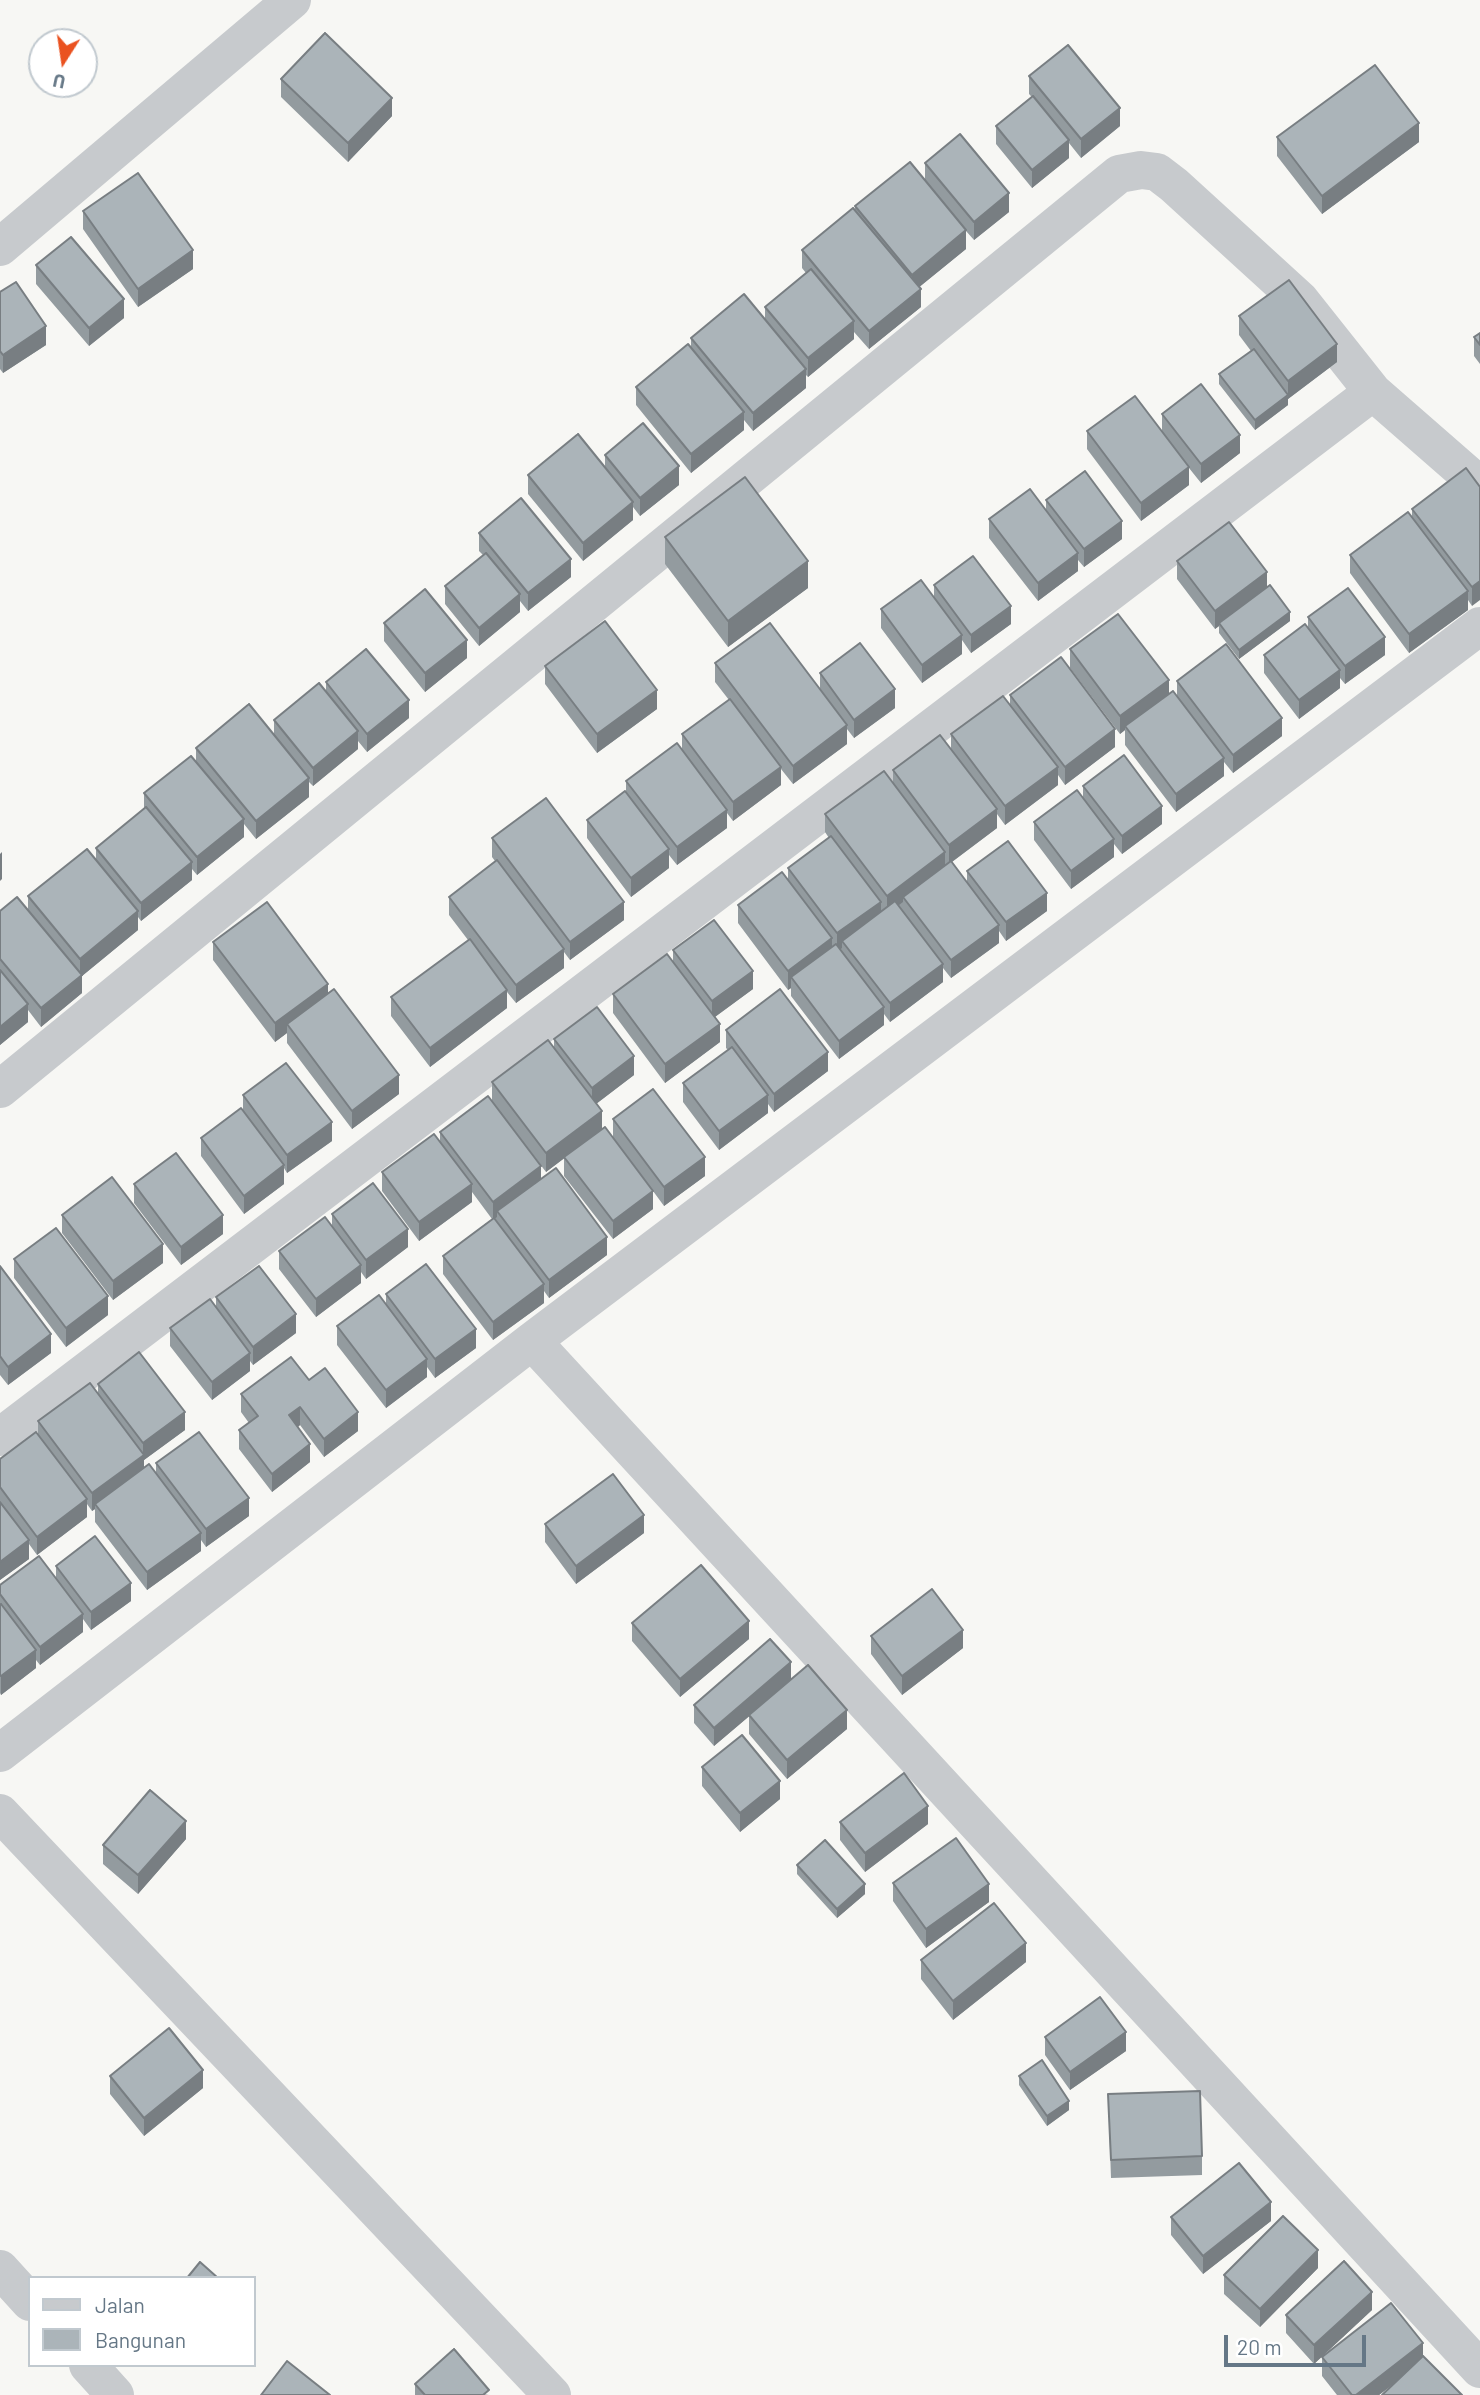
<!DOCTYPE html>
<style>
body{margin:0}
#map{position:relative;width:1480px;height:2395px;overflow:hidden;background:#f7f7f4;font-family:Barlow,sans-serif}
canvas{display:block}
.legend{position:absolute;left:28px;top:2276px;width:228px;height:91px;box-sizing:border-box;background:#fff;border:2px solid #c1c9cf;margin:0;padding:9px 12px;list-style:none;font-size:21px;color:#657786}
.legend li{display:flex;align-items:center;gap:14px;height:35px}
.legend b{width:35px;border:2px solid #c1c9cf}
.north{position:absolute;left:28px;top:28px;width:70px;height:70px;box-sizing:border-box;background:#fff;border:2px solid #c1c9cf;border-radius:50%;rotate:192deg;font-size:19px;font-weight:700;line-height:28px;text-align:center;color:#657786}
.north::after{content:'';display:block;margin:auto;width:24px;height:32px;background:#ea5220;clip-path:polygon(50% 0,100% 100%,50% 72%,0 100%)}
.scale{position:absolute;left:1224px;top:2335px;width:142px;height:32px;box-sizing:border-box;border:4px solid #657786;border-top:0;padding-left:9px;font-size:21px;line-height:24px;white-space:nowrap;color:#657786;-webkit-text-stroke:5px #fff;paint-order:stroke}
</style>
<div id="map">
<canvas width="1480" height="2395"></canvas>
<ul class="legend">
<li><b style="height:9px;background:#c7cacd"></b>Jalan</li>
<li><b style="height:19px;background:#abb4b9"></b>Bangunan</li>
</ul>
<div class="north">U</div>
<div class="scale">20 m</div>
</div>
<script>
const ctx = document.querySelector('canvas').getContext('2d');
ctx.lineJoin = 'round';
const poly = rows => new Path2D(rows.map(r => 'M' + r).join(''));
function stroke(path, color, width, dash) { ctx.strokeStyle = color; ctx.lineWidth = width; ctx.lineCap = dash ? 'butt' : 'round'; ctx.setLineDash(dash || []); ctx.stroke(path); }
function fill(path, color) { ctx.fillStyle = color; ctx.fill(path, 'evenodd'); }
const minor = poly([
 [0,247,292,0],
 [0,1089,1119,174,1141,170,1157,172,1174,185,1300,300,1373,392,1476,482,1480,489],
 [532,1341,1480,2369],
 [0,1437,1373,392],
 [0,1753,532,1341,1480,626],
 [0,1813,552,2395],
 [0,2269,30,2302],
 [88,2365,115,2395]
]);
const wall = poly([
 [1029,76,1120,126,1081,158,1069,143,1069,158,1032,188,996,144,996,126,1032,97,1029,94],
 [281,79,392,116,348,162,281,97],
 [1277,137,1419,142,1322,214,1277,156],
 [925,163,1009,212,974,240,966,231,966,249,919,287,921,307,869,349,854,332,854,339,808,377,806,375,806,388,753,431,744,420,744,430,691,473,636,405,636,387,691,349,691,338,765,320,765,307,806,273,802,268,802,250,855,210,855,206,925,180],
 [83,211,193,269,138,307,83,229],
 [36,265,124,318,89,346,36,284],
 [0,292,46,345,3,373,0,369],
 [1239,316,1337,362,1288,399,1288,405,1255,430,1219,384,1219,374,1251,351,1239,335],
 [1480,333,1480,364,1474,356,1474,337],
 [1162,414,1240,453,1201,483,1189,468,1189,485,1141,521,1087,449,1087,431,1162,431],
 [605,455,679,485,640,516,633,507,633,520,583,561,528,494,528,475,605,468],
 [1480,487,1472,606,1468,600,1468,610,1409,653,1350,573,1350,555,1412,518,1412,509],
 [1046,500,1122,539,1084,567,1078,560,1078,571,1038,601,989,538,989,519,1046,511],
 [479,533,571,577,528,611,520,601,520,612,479,646,445,604,445,586,483,555,479,551],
 [665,537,808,588,728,647,665,564],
 [1177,561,1267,587,1290,621,1239,659,1219,633,1219,626,1215,629,1177,579],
 [934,585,1011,624,971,653,962,640,962,654,922,683,881,628,881,609,934,598],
 [1308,617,1385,655,1345,684,1340,678,1340,688,1299,719,1264,673,1264,655,1308,628],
 [384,623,467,658,425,692,384,641],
 [1070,649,1169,694,1177,696,1177,681,1282,736,1233,773,1224,762,1224,776,1176,812,1125,745,1125,730,1120,734,1070,668],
 [715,663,820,689,820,673,895,708,854,738,847,729,847,744,793,784,781,769,781,785,733,821,727,813,727,828,677,865,669,855,669,868,631,897,587,838,587,820,626,793,626,781,682,750,682,734,729,700,715,682],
 [545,666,657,709,597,753,545,684],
 [326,682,409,718,367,752,358,741,358,749,313,786,309,782,309,797,256,839,244,824,244,837,197,875,192,869,192,880,141,921,138,917,138,930,82,976,82,993,41,1027,28,1010,28,1022,0,1045,0,911,28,910,28,896,96,861,96,848,144,809,144,793,196,761,196,748,274,735,274,720,326,691],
 [1010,695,1115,747,1065,785,1058,775,1058,785,1005,825,997,814,997,828,952,862,967,883,967,871,1047,911,1006,941,999,931,999,943,951,978,943,968,943,982,890,1022,884,1014,884,1025,839,1059,791,996,791,988,788,990,738,923,738,905,788,879,788,868,829,838,825,832,825,814,893,783,893,770,951,749,951,734,1010,705],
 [1083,786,1162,824,1122,854,1114,844,1114,857,1071,889,1034,840,1034,822,1083,798],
 [492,838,624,920,570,960,564,952,564,968,516,1003,507,992,507,1008,430,1067,391,1016,391,997,468,940,449,915,449,897,495,861,492,857],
 [213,942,328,994,399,1094,352,1129,287,1043,287,1033,275,1042,213,960],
 [673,950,753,989,715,1017,720,1042,665,1083,613,1013,613,994,673,962],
 [726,1030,828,1071,774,1112,768,1104,768,1113,719,1150,683,1102,683,1083,728,1050,726,1048],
 [554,1039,634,1075,596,1104,602,1130,613,1138,613,1119,705,1176,664,1206,653,1191,653,1209,613,1239,564,1176,564,1158,546,1172,492,1101,492,1082,554,1049],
 [243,1095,332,1141,287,1173,284,1168,284,1184,244,1214,201,1156,201,1138,243,1110],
 [440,1132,541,1178,607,1255,549,1298,544,1291,544,1303,493,1340,443,1274,443,1256,492,1219,472,1192,472,1202,419,1241,382,1191,382,1172,440,1142],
 [134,1184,223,1234,181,1265,134,1203],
 [332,1214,408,1247,366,1279,361,1272,361,1283,316,1317,279,1269,279,1251,332,1226],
 [62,1215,163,1263,113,1300,62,1233],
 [14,1259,108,1315,66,1347,14,1278],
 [0,1266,51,1353,8,1385,0,1375],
 [386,1294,476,1348,435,1378,427,1367,427,1377,386,1408,337,1345,337,1326,386,1304],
 [216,1297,296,1333,253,1365,250,1361,250,1371,212,1400,170,1346,170,1328,216,1307],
 [309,1380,358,1431,324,1457,300,1425,298,1427,310,1462,272,1492,239,1449,239,1430,249,1423,241,1412,241,1394],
 [98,1384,185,1430,144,1460,144,1467,156,1474,156,1463,249,1516,206,1547,201,1540,201,1551,147,1590,95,1522,95,1509,92,1511,87,1504,87,1517,37,1555,29,1544,29,1559,0,1580,0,1459,38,1434,38,1421,98,1393],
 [545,1524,644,1533,576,1584,545,1542],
 [56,1566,131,1601,91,1630,83,1619,83,1632,40,1665,36,1660,36,1668,1,1695,0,1693,0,1585,56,1578],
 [632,1623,749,1639,680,1697,632,1641],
 [871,1636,963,1648,902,1695,871,1654],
 [791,1680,847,1729,787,1779,749,1734,749,1716,714,1746,694,1723,694,1705],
 [702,1767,780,1799,740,1832,702,1786],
 [840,1822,928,1824,865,1872,840,1840],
 [186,1839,138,1894,103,1864,103,1845],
 [797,1865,865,1894,837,1918,797,1874],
 [893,1883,989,1902,926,1948,893,1901],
 [921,1960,1026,1962,953,2020,921,1979],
 [1045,2037,1126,2051,1070,2090,1045,2055],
 [110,2076,203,2088,144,2136,110,2094],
 [1019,2076,1069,2110,1047,2126,1019,2085],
 [1108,2094,1202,2156,1202,2175,1111,2178],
 [1171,2217,1271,2221,1203,2274,1171,2235],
 [1318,2268,1260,2327,1224,2294,1224,2275],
 [1372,2310,1314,2364,1286,2333,1286,2315],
 [1423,2356,1396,2382,1379,2395,1337,2395,1322,2376,1322,2357],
 [415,2384,489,2395,415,2395]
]);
const shadedWall = poly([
 [392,98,392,116,348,162,348,143],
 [1120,108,1120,126,1081,158,1081,139],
 [1419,123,1419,142,1322,214,1322,196],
 [1069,140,1069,158,1032,188,1032,170],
 [1009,193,1009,212,974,240,974,222],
 [966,230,966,249,912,293,912,275],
 [193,250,193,269,138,307,138,289],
 [921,289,921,307,869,349,869,331],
 [124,299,124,318,89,346,89,328],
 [854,321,854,339,808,377,808,358],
 [46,326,46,345,3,373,3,355],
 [1337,344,1337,362,1288,399,1288,405,1255,430,1255,420,1288,396,1288,381],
 [806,369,806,388,753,431,753,413],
 [744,412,744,430,691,473,691,454],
 [1240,435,1240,453,1201,483,1201,464],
 [679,466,679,485,640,516,640,498],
 [1189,467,1189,485,1141,521,1141,503],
 [633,502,633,520,583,561,583,543],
 [1122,521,1122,539,1084,567,1084,549],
 [1078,553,1078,571,1038,601,1038,583],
 [571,559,571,577,528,611,528,593],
 [808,561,808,588,728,647,728,621],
 [1267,572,1267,590,1219,623,1219,626,1215,629,1215,611],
 [1480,581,1480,600,1472,606,1472,587],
 [1468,591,1468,610,1409,653,1409,634],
 [520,594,520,612,479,646,479,628],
 [1011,606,1011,624,971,653,971,635],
 [1290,612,1290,621,1239,659,1239,650],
 [962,635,962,654,922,683,922,665],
 [1385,637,1385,655,1345,684,1345,666],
 [467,640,467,658,425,692,425,673],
 [1340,670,1340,688,1299,719,1299,700],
 [1169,680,1169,698,1125,726,1125,730,1120,734,1120,716],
 [895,689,895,708,854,738,854,720],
 [657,690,657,709,597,753,597,734],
 [409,700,409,718,367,752,367,734],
 [1282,718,1282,736,1233,773,1233,755],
 [847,725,847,744,793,784,793,766],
 [1115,729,1115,747,1065,785,1065,767],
 [358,731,358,749,313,786,313,768],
 [1224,758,1224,776,1176,812,1176,794],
 [781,767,781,785,733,821,733,802],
 [1058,767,1058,785,1005,825,1005,806],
 [309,778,309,797,256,839,256,821],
 [1162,806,1162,824,1122,854,1122,836],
 [997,809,997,828,949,864,949,845],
 [727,810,727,828,677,865,677,847],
 [244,819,244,837,197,875,197,857],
 [1114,839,1114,857,1071,889,1071,871],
 [669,849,669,868,631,897,631,878],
 [2,852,2,879,0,881,0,854],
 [945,852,945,870,903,897,903,902,887,914,887,896],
 [192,862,192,880,141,921,141,903],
 [1047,893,1047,911,1006,941,1006,922],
 [624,902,624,920,570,960,570,942],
 [881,902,881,920,842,941,842,948,837,952,837,933],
 [138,911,138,930,82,976,82,993,41,1027,41,1008,80,976,80,959],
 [999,925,999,943,951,978,951,960],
 [832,938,832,956,791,977,791,988,788,990,788,971],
 [564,949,564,968,516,1003,516,985],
 [943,964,943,982,890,1022,890,1003],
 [753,971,753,989,712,1019,712,1001],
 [328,984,328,1002,287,1024,287,1033,275,1042,275,1023],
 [507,990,507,1008,430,1067,430,1048],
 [28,1004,28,1022,0,1045,0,1027],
 [884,1007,884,1025,839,1059,839,1041],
 [720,1024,720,1042,665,1083,665,1064],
 [828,1052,828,1071,774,1112,774,1094],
 [634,1056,634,1075,592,1107,592,1088],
 [399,1075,399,1094,352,1129,352,1111],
 [768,1095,768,1113,719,1150,719,1131],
 [602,1111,602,1130,546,1172,546,1153],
 [332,1122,332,1141,287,1173,287,1155],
 [705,1157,705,1176,664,1206,664,1187],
 [284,1165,284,1184,244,1214,244,1196],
 [541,1166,541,1184,497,1211,497,1217,493,1220,493,1202],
 [472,1184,472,1202,419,1241,419,1222],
 [653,1191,653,1209,613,1239,613,1221],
 [223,1215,223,1234,181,1265,181,1247],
 [408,1229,408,1247,366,1279,366,1260],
 [607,1237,607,1255,549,1298,549,1280],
 [163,1244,163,1263,113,1300,113,1281],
 [361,1265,361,1283,316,1317,316,1299],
 [544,1284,544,1303,493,1340,493,1322],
 [108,1296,108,1315,66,1347,66,1328],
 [296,1314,296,1333,253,1365,253,1347],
 [476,1329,476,1348,435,1378,435,1359],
 [51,1334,51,1353,8,1385,8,1367],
 [250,1353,250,1371,212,1400,212,1382],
 [427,1359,427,1377,386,1408,386,1390],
 [300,1407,300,1425,289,1434,289,1415],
 [185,1412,185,1430,144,1460,144,1473,95,1504,95,1509,92,1511,92,1493,143,1456,143,1443],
 [358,1412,358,1431,324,1457,324,1439],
 [310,1444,310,1462,272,1492,272,1474],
 [249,1498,249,1516,206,1547,206,1529],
 [87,1499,87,1517,37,1555,37,1537],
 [644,1515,644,1533,576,1584,576,1566],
 [201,1533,201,1551,147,1590,147,1572],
 [29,1540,29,1559,0,1580,0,1562],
 [131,1583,131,1601,91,1630,91,1612],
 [83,1614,83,1632,40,1665,40,1647],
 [749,1621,749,1639,680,1697,680,1679],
 [963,1630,963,1648,902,1695,902,1676],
 [36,1650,36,1668,1,1695,1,1676],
 [791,1662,791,1681,714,1746,714,1728],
 [847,1710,847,1729,787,1779,787,1760],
 [780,1781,780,1799,740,1832,740,1813],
 [928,1806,928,1824,865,1872,865,1853],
 [186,1821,186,1839,138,1894,138,1875],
 [865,1884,865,1894,837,1918,837,1909],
 [989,1884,989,1902,926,1948,926,1929],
 [1026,1943,1026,1962,953,2020,953,2001],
 [1126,2032,1126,2051,1070,2090,1070,2072],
 [203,2070,203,2088,144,2136,144,2118],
 [1069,2101,1069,2110,1047,2126,1047,2116],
 [1271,2202,1271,2221,1203,2274,1203,2256],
 [1318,2250,1318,2268,1260,2327,1260,2309],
 [1372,2292,1372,2310,1314,2364,1314,2345],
 [1423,2343,1423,2361,1379,2395,1356,2395]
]);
const building = poly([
 [325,33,392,98,348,143,281,79,325,33],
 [1068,45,1120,108,1081,139,1029,76,1068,45],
 [1375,65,1419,123,1322,196,1277,137,1375,65],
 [1033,96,1069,140,1032,170,996,126,1033,96],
 [960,134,1009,193,974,222,925,163,960,134],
 [910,162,966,230,912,275,855,206,910,162],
 [138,173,193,250,138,289,83,211,138,173],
 [853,208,921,289,869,331,802,250,853,208],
 [71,237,124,299,89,328,36,265,71,237],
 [811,269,854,321,808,358,765,307,811,269],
 [1289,280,1337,344,1288,381,1239,316,1289,280],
 [16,282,46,326,3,355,0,351,0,292,16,282],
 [744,294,806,369,753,413,691,338,744,294],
 [1480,333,1480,345,1474,337,1480,333],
 [688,344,744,412,691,454,636,387,688,344],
 [1254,349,1288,395,1255,420,1219,374,1254,349],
 [1201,384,1240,435,1201,464,1162,414,1201,384],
 [1135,396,1189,467,1141,503,1087,431,1135,396],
 [643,423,679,466,640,498,605,455,643,423],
 [578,434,633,502,583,543,528,475,578,434],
 [1466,468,1480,487,1480,581,1472,587,1412,509,1466,468],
 [1085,471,1122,521,1084,549,1046,500,1085,471],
 [745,477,808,561,728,621,665,537,745,477],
 [1030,489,1078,553,1038,583,989,519,1030,489],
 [521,498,571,559,528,593,479,533,521,498],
 [1408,512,1468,591,1409,634,1350,555,1408,512],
 [1229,522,1267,572,1215,611,1177,561,1229,522],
 [486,553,520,594,479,628,445,586,486,553],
 [973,556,1011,606,971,635,934,585,973,556],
 [921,580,962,635,922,665,881,609,921,580],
 [1270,585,1290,612,1239,650,1219,623,1270,585],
 [1348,588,1385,637,1345,666,1308,617,1348,588],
 [425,589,467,640,425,673,384,623,425,589],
 [1118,614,1169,680,1120,716,1070,649,1118,614],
 [605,621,657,690,597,734,545,666,605,621],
 [770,623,847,725,793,766,715,663,770,623],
 [1305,624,1340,670,1299,700,1264,655,1305,624],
 [860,643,895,689,854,720,820,673,860,643],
 [1226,644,1282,718,1233,755,1177,681,1226,644],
 [366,649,409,700,367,734,326,682,366,649],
 [1061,657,1115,729,1065,767,1010,695,1061,657],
 [319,683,358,731,313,768,274,720,319,683],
 [1173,691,1224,758,1176,794,1125,726,1173,691],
 [1003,696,1058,767,1005,806,951,734,1003,696],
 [730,699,781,767,733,802,682,734,730,699],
 [249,704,309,778,256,821,196,748,249,704],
 [940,735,997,809,949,845,893,770,940,735],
 [677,743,727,810,677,847,626,781,677,743],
 [1124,755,1162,806,1122,836,1083,786,1124,755],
 [191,756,244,819,197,857,144,793,191,756],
 [884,771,945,852,887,896,825,814,884,771],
 [1077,790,1114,839,1071,871,1034,822,1077,790],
 [625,791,669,849,631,878,587,820,625,791],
 [546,798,624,902,570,942,492,838,546,798],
 [146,807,192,862,141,903,96,848,146,807],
 [831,836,881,902,837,933,788,868,831,836],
 [1008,841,1047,893,1006,922,967,871,1008,841],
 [87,849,138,911,80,959,28,896,87,849],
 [497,860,564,949,516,985,449,897,497,860],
 [951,861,999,925,951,960,903,897,951,861],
 [782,872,832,938,788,971,738,905,782,872],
 [17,897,82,975,41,1008,0,959,0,911,17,897],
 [895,901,943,964,890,1003,842,941,895,901],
 [267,902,328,984,275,1023,213,942,267,902],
 [714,920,753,971,712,1001,673,950,714,920],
 [470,939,507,990,430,1048,391,997,470,939],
 [836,944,884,1007,839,1041,791,977,836,944],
 [667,954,720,1024,665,1064,613,994,667,954],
 [0,970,28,1004,0,1027,0,970],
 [334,989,399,1075,352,1111,287,1024,334,989],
 [780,989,828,1052,774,1094,726,1030,780,989],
 [597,1007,634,1056,592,1088,554,1039,597,1007],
 [548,1040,602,1111,546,1153,492,1082,548,1040],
 [732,1047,768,1095,719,1131,683,1083,732,1047],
 [286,1063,332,1122,287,1155,243,1095,286,1063],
 [653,1089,705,1157,664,1187,613,1119,653,1089],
 [488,1096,541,1166,493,1202,440,1132,488,1096],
 [241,1108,284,1165,244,1196,201,1138,241,1108],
 [605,1127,653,1191,613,1221,564,1157,605,1127],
 [434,1134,472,1184,419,1222,382,1172,434,1134],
 [176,1153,223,1215,181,1247,134,1184,176,1153],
 [556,1168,607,1237,549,1280,497,1211,556,1168],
 [112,1177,163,1244,113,1281,62,1215,112,1177],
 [373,1183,408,1229,366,1260,332,1214,373,1183],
 [325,1217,361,1265,316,1299,279,1251,325,1217],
 [494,1218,544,1284,493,1322,443,1256,494,1218],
 [56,1228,108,1296,66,1328,14,1259,56,1228],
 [426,1264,476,1329,435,1359,386,1294,426,1264],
 [0,1266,51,1334,8,1367,0,1356,0,1266],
 [259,1266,296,1314,253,1347,216,1297,259,1266],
 [379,1295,427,1359,386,1390,337,1326,379,1295],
 [210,1299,250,1353,212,1382,170,1328,210,1299],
 [139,1352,185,1412,143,1443,98,1384,139,1352],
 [291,1357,309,1380,325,1368,358,1412,324,1439,300,1407,289,1415,310,1444,272,1474,239,1430,258,1416,241,1394,291,1357],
 [90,1383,144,1455,92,1493,38,1421,90,1383],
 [36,1432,87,1499,37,1537,0,1487,0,1459,36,1432],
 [199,1432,249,1498,206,1529,156,1463,199,1432],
 [149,1464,201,1533,147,1572,95,1504,149,1464],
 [613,1474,644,1515,576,1566,545,1524,613,1474],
 [0,1502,29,1540,0,1562,0,1502],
 [95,1536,131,1583,91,1612,56,1566,95,1536],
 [39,1556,83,1614,40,1647,0,1594,0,1585,39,1556],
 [701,1565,749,1621,680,1679,632,1623,701,1565],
 [932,1589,963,1630,902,1676,871,1636,932,1589],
 [1,1604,36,1650,1,1676,0,1675,0,1605,1,1604],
 [770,1639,791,1662,714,1728,694,1705,770,1639],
 [808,1665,847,1710,787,1760,749,1715,808,1665],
 [742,1735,780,1781,740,1813,702,1767,742,1735],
 [904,1773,928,1806,865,1853,840,1822,904,1773],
 [150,1790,186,1821,138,1875,103,1845,150,1790],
 [956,1838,989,1884,926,1929,893,1883,956,1838],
 [825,1840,865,1884,837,1909,797,1865,825,1840],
 [994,1903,1026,1943,953,2001,921,1960,994,1903],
 [1100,1997,1126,2032,1070,2072,1045,2037,1100,1997],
 [169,2028,203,2070,144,2118,110,2076,169,2028],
 [1042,2060,1069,2101,1047,2116,1019,2076,1042,2060],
 [1200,2091,1202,2156,1111,2160,1108,2094,1200,2091],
 [1239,2163,1271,2202,1203,2256,1171,2217,1239,2163],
 [1283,2216,1318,2250,1260,2309,1224,2275,1283,2216],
 [1344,2261,1372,2292,1314,2345,1286,2315,1344,2261],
 [200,2262,218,2278,187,2278,200,2262],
 [1391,2303,1423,2343,1356,2395,1352,2395,1322,2357,1391,2303],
 [454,2349,489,2390,483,2395,425,2395,415,2384,454,2349],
 [1423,2356,1462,2395,1382,2395,1423,2356],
 [287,2361,330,2395,261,2395,287,2361]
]);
stroke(minor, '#c7cacd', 38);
fill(wall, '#939b9f');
fill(shadedWall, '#787e82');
fill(building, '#abb4b9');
stroke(building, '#787e82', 2);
</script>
